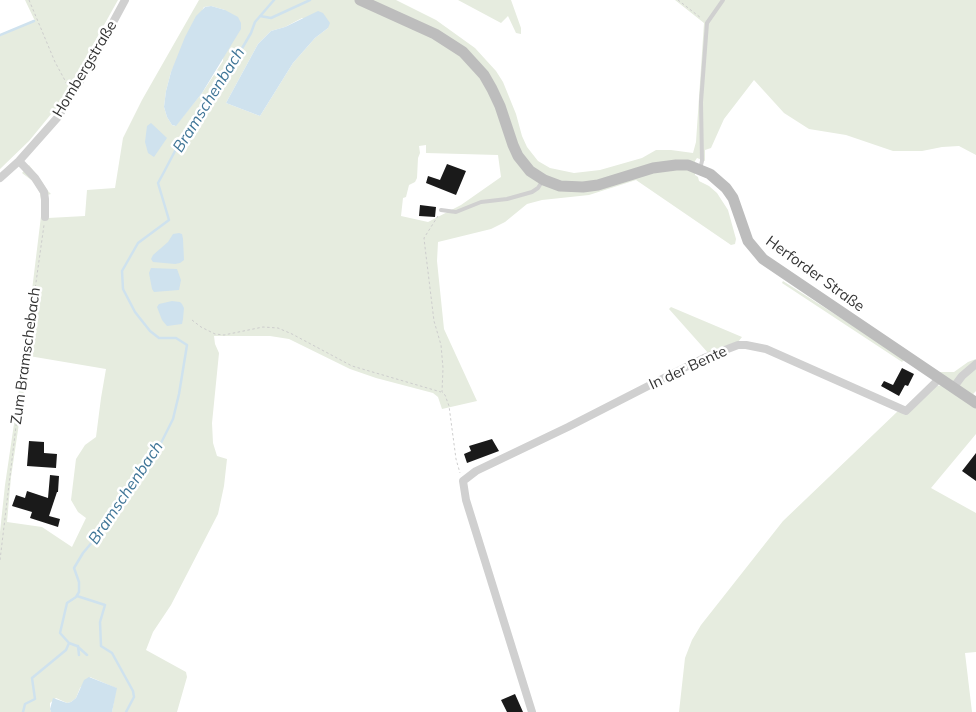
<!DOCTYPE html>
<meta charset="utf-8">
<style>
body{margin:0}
canvas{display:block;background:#fff}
</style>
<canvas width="976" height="712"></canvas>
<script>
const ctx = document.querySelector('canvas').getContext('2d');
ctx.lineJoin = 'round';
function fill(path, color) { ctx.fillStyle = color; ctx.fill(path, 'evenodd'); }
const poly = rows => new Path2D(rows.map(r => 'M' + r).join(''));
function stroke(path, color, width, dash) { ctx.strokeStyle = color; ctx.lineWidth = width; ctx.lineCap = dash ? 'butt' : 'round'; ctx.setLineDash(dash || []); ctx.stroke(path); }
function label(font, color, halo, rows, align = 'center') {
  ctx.font = font + ' Mulish,sans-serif'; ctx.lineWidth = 5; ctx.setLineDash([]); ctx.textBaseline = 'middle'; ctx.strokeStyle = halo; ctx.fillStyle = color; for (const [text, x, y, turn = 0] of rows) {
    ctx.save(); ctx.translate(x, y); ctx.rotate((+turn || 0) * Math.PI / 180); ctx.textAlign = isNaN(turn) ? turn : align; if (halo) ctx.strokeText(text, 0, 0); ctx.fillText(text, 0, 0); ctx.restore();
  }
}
const green = poly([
 [25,0,118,0,61,102,29,141,0,169,0,36,35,21],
 [199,0,396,0,436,20,475,48,496,71,503,82,516,114,522,136,527,147,538,161,550,168,574,173,600,170,642,158,656,150,671,150,693,153,696,142,704,23,675,0,976,0,976,155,959,146,942,147,922,151,893,151,846,135,809,129,784,113,754,80,724,119,711,148,705,150,705,161,697,158,695,161,695,175,698,177,699,181,709,186,717,193,728,210,736,239,735,244,731,245,636,180,589,195,542,200,527,204,505,222,491,229,438,242,437,261,444,329,477,401,442,409,438,397,433,393,376,378,350,369,289,339,270,336,214,336,215,344,219,353,212,423,213,443,217,456,227,459,224,486,218,514,171,605,153,632,146,650,186,672,187,677,177,712,112,712,116,688,90,677,80,688,76,698,71,702,67,703,56,698,50,703,50,709,51,712,0,712,0,532,5,485,24,356,42,208,40,193,34,182,22,173,29,165,40,179,48,191,51,194,47,195,48,218,85,216,87,190,115,188,123,138,142,100],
 [211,6,225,10,223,61,202,93,175,126,172,125,167,117,164,107,166,91,171,72,204,7],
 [302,18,328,28,315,38,293,63,260,116,226,103,258,44,271,31,285,27],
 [426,145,426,153,498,155,501,177,461,205,428,222,401,216,403,198,406,197,409,185,415,182,417,178,418,158,420,153,419,146],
 [29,356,106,369,101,398,96,437,85,445,76,459,71,500,78,512,86,518,72,547,42,527,7,522,11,477],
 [458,0,511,0,521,28,521,34,516,33,508,16,501,23],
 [783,281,855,327,904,360,902,362,782,283],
 [671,307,742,337,738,342,709,354,669,309],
 [976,359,976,391,973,394,976,396,976,434,931,488,976,513,976,652,965,653,972,712,679,712,685,658,692,640,701,625,783,521,898,411,905,415,936,386,942,385,937,372,954,372,968,362]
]);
const water = poly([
 [211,6,225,10,238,17,241,23,241,29,202,93,176,126,172,125,167,117,164,107,166,91,171,72,185,37,196,16,205,7],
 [318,11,323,13,330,23,328,28,315,38,293,63,260,116,226,103,258,44,271,31,285,27],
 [151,123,167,138,154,157,148,153,145,142,147,126],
 [179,233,182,234,183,239,184,260,180,263,175,264,153,262,151,259,153,255,168,242,173,234],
 [151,268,177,269,181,280,179,290,154,292,152,289,149,273],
 [172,301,180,302,182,304,184,308,183,319,182,324,167,326,162,320,157,307,159,304],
 [89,677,117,688,112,712,51,712,50,709,53,698,67,703,71,702,76,698,84,680]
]);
const stream = poly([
 [260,16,271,18,310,0],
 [0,35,34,21],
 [77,596,105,605,100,622,101,646,112,653,133,691,134,697,126,712],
 [69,643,77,646,87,655],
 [78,646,79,655],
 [23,712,25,704,35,699,32,678,66,650,69,643,60,633,67,603,76,597,79,592,79,582,74,568,83,553,115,515,128,487,156,453,173,419,179,394,187,345,176,338,159,338,150,331,135,312,123,289,122,271,138,243,169,220,158,183,164,172,175,151,207,108,251,33,255,22,274,0]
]);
const building = poly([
 [447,164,466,171,456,195,426,183,428,176,440,180],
 [420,205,436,207,435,217,419,216],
 [902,368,914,374,908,386,905,385,899,396,881,386,884,381,893,385],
 [492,439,499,451,467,463,464,454,471,451,469,446],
 [29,441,44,442,44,453,57,454,56,468,27,466],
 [976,453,976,481,962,471],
 [50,475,59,476,58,492,57,492,49,516,60,519,58,527,30,518,32,512,12,506,16,495,25,498,27,491,48,498],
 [515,694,523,712,507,712,501,700]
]);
const path = poly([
 [29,0,55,62,68,86],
 [678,0,701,18],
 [438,216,424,238,425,247,434,321,441,345,443,368,442,392,445,395,449,406,456,459,460,473],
 [192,320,201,327,215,334,224,335,263,327,278,328,292,334,352,366,441,392],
 [0,560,16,426,44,225]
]);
const service = poly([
 [700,169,702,161,701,102,707,23,723,0],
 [441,210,456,212,481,202,507,199,532,192,538,188,543,180]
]);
const minor = poly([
 [19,161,35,178,44,192,45,199,45,217],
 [0,178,19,161,58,117,90,65,125,0],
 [953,388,962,376,976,364],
 [532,712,466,500,463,481,476,471,568,427,656,382,704,358,738,345,746,345,766,349,906,411,939,379]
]);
const secondary = poly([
 [360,0,435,34,463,52,484,75,492,89,500,106,513,145,518,156,530,171,544,180,560,186,583,187,598,185,653,168,676,165,688,165,710,174,726,188,733,198,748,241,763,259,976,403]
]);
const streetNames = [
 ["Hombergstraße",85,69,-59],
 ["Herforder Straße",815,274,36],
 ["Zum Bramschebach",26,356,-82],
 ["In der Bente",688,368,-25]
];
const waterNames = [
 ["Bramschenbach",209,100,-58],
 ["Bramschenbach",126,493,-56]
];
fill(green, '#e6ecdf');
fill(water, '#cfe2ee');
stroke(stream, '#cfe2ee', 2.5);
fill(building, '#1a1a1a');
stroke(path, '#cdcdcd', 1, [2.5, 2.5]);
stroke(service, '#d0d0d0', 4);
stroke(minor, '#d0d0d0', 8);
stroke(secondary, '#bdbdbd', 11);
label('15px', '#333', '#fff', streetNames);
label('italic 16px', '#3f7597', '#fff', waterNames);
</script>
